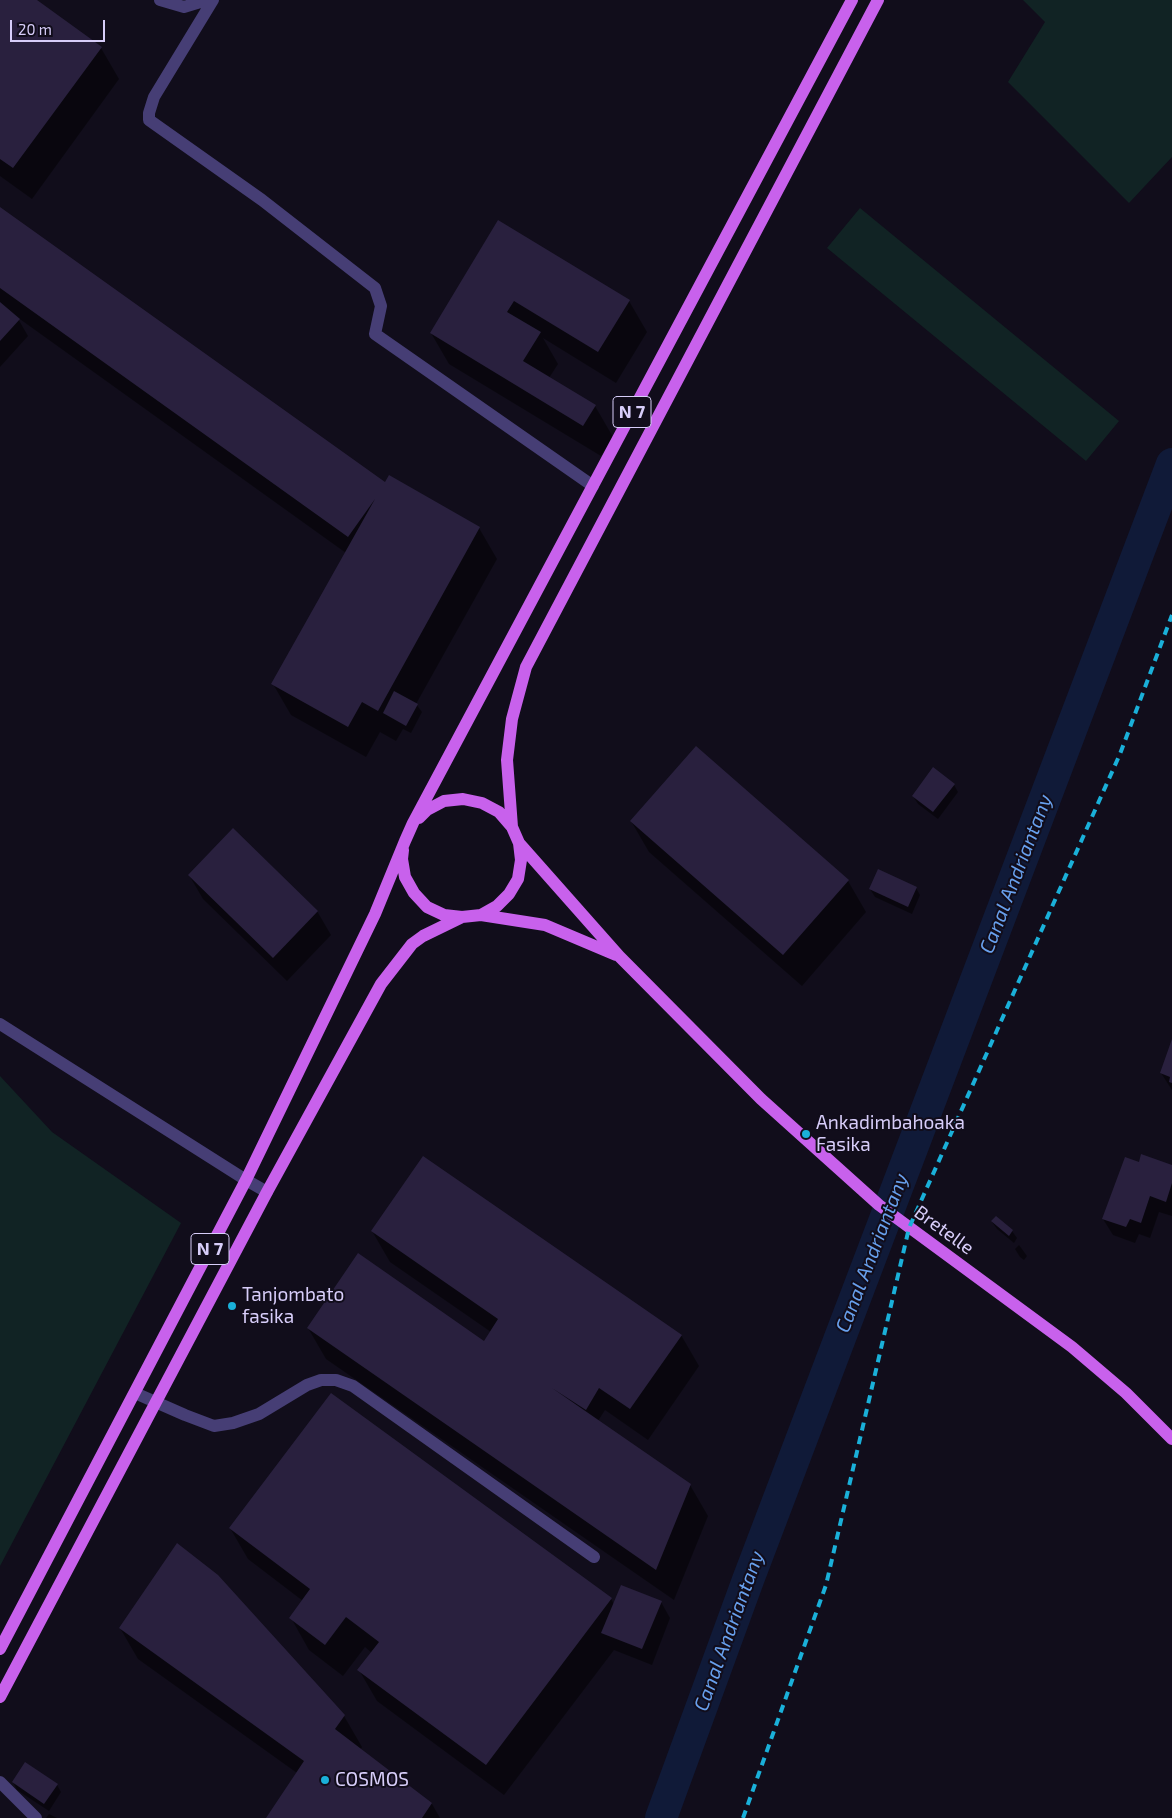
<!DOCTYPE html>
<style>
body{margin:0}
#map{position:relative;width:1172px;height:1818px;overflow:hidden;background:#110d1b;font-family:"Exo 2",sans-serif}
canvas{display:block}
.scale{position:absolute;left:10px;top:20px;width:95px;height:22px;box-sizing:border-box;border:2px solid #d7cdf9;border-top:0;padding-left:6px;font-size:15px;line-height:18px;white-space:nowrap;color:#d7cdf9;-webkit-text-stroke:4px #110d1b;paint-order:stroke}
</style>
<div id="map">
<canvas width="1172" height="1818"></canvas>
<div class="scale">20 m</div>
</div>
<script>
const ctx = document.querySelector('canvas').getContext('2d');
ctx.lineJoin = 'round';
function fill(path, color) { ctx.fillStyle = color; ctx.fill(path, 'evenodd'); }
const poly = rows => new Path2D(rows.map(r => 'M' + r).join(''));
function stroke(path, color, width, dash) { ctx.strokeStyle = color; ctx.lineWidth = width; ctx.lineCap = dash ? 'butt' : 'round'; ctx.setLineDash(dash || []); ctx.stroke(path); }
function label(font, color, halo, rows, align = 'center') {
  ctx.font = font + ' "Exo 2",sans-serif'; ctx.lineWidth = 4; ctx.setLineDash([]); ctx.textBaseline = 'middle'; ctx.strokeStyle = halo; ctx.fillStyle = color; for (const [text, x, y, turn = 0] of rows) {
    ctx.save(); ctx.translate(x, y); ctx.rotate((+turn || 0) * Math.PI / 180); ctx.textAlign = isNaN(turn) ? turn : align; if (halo) ctx.strokeText(text, 0, 0); ctx.fillText(text, 0, 0); ctx.restore();
  }
}
const green = poly([
 [1023,0,1172,0,1172,157,1129,203,1008,82,1045,22],
 [860,208,1119,421,1086,461,827,248],
 [0,1076,52,1132,181,1223,0,1566]
]);
const shadow = poly([
 [0,0,35,0,101,48,119,79,32,199,0,176],
 [0,209,385,484,389,477,479,528,497,559,416,704,422,712,411,733,403,729,396,741,380,732,366,757,291,715,273,684,346,553,17,317,28,336,0,367],
 [498,222,629,301,647,332,616,383,543,338,558,364,549,378,595,406,613,437,601,456,449,364,431,333],
 [696,747,848,881,866,912,802,986,649,852,631,821],
 [954,785,958,792,938,819,918,804,913,796],
 [189,875,317,911,331,935,287,981,203,899],
 [916,888,920,895,912,914,875,897,870,889],
 [1172,1042,1172,1090,1161,1073],
 [1172,1166,1172,1216,1159,1212,1150,1238,1139,1234,1135,1243,1113,1235,1103,1219],
 [992,1222,1012,1231,1017,1238,1014,1243,997,1229],
 [372,1231,681,1335,699,1366,648,1440,605,1410,598,1421,690,1485,708,1516,674,1600,326,1359,308,1328,487,1345,491,1332,390,1262],
 [1019,1245,1027,1256,1024,1260,1020,1257,1015,1249],
 [230,1528,611,1599,614,1604,661,1602,670,1618,652,1665,614,1650,504,1795,377,1701,359,1670,372,1653,365,1647,343,1676,309,1650,291,1618,303,1601,248,1559],
 [120,1628,344,1716,362,1747,360,1750,432,1804,440,1818,268,1818,297,1773,138,1659],
 [13,1782,57,1785,61,1792,49,1811,17,1790],
 [49,1814,57,1818,46,1818]
]);
const canal = poly([
 [661,1818,748,1580,1172,464]
]);
const building = poly([
 [0,0,37,0,102,47,13,168,0,159],
 [0,207,385,482,389,475,480,527,378,711,362,702,348,727,271,684,375,499,348,537,0,288],
 [498,220,630,300,598,352,514,301,507,312,541,332,523,361,596,405,583,426,430,333],
 [0,302,20,319,0,341],
 [394,691,418,704,406,726,383,713],
 [696,746,849,880,783,955,630,821],
 [933,767,955,784,933,812,912,796],
 [233,828,318,911,273,958,188,875],
 [878,869,917,887,908,907,869,889],
 [1172,1039,1172,1083,1169,1082,1170,1077,1160,1073],
 [1141,1154,1172,1165,1172,1183,1166,1202,1150,1196,1141,1223,1130,1219,1126,1227,1102,1219,1125,1157,1139,1162],
 [423,1156,682,1335,630,1409,599,1388,586,1410,552,1388,691,1484,656,1570,307,1328,358,1253,484,1341,498,1319,371,1231],
 [996,1216,1013,1230,1009,1236,991,1221],
 [331,1393,612,1598,486,1765,357,1670,379,1642,346,1617,325,1645,289,1618,310,1589,229,1528],
 [177,1543,218,1575,345,1715,335,1729,432,1803,422,1818,266,1818,304,1761,119,1628],
 [621,1585,662,1601,642,1649,601,1633],
 [25,1762,58,1784,44,1804,12,1782]
]);
const minor = poly([
 [160,0,184,7,207,0],
 [213,0,154,97,149,113,149,120,262,200,375,288,381,306,375,334,593,486],
 [0,1024,246,1180,267,1192],
 [135,1393,185,1415,214,1426,233,1423,259,1414,307,1385,321,1380,336,1380,353,1386,594,1557],
 [0,1782,36,1818]
]);
const major = poly([
 [419,818,427,810,444,801,463,799,482,803,499,812,512,827,519,843,619,956,761,1099,879,1205,1072,1347,1126,1393,1172,1439],
 [512,827,507,760,512,719,526,667,878,0],
 [403,850,402,859,405,877,414,893,427,907,444,915,462,917,481,915,545,925,616,955],
 [481,915,497,906,509,894,518,879,521,860,519,843],
 [0,1649,246,1180,375,914,405,841,413,823,852,0],
 [0,1697,267,1192,381,984,412,944,423,936,462,917]
]);
const rail = poly([
 [743,1818,826,1585,909,1228,1120,754,1172,615]
]);
const markers = [
 [806,1134,5,"#1ab0d9"],
 [232,1306,5,"#1ab0d9"],
 [325,1780,5,"#1ab0d9"]
];
const shields = [
 [632,412,38],
 [210,1249,38]
];
const shieldNames = [
 ["N 7",632,412],
 ["N 7",210,1249]
];
const poiNames = [
 ["Ankadimbahoaka",816,1123],
 ["Fasika",816,1145],
 ["Tanjombato",242,1295],
 ["fasika",242,1317],
 ["COSMOS",335,1780]
];
const streetNames = [
 ["Bretelle",944,1230,36]
];
const waterNames = [
 ["Canal Andriantany",1016,874,-69],
 ["Canal Andriantany",872,1253,-69],
 ["Canal Andriantany",729,1631,-70]
];
fill(green, '#112324');
fill(shadow, '#0007');
stroke(canal, '#101a38', 32);
fill(building, '#29203e');
stroke(minor, '#463e75', 12);
stroke(major, '#c861ec', 12);
stroke(rail, '#1ab0d9', 4, [8, 6]);
for (const [x, y, r, color] of markers) { const dot = new Path2D(); dot.arc(x, y, r, 0, 2 * Math.PI); ctx.fillStyle = color; ctx.fill(dot); stroke(dot, '#110d1b', 2); }
for (const [x, y, w] of shields) { const box = new Path2D(); box.roundRect(x - w / 2, y - 15.5, w, 31, 4); ctx.fillStyle = '#110d1b'; ctx.fill(box); stroke(box, '#d7cdf9', 1); }
label('bold 18px', '#d7cdf9', null, shieldNames);
label('19px', '#d7cdf9', '#110d1b', poiNames, 'left');
label('19px', '#d7cdf9', '#110d1b', streetNames);
label('italic 20px', '#68a0ed', '#110d1b', waterNames);
</script>
